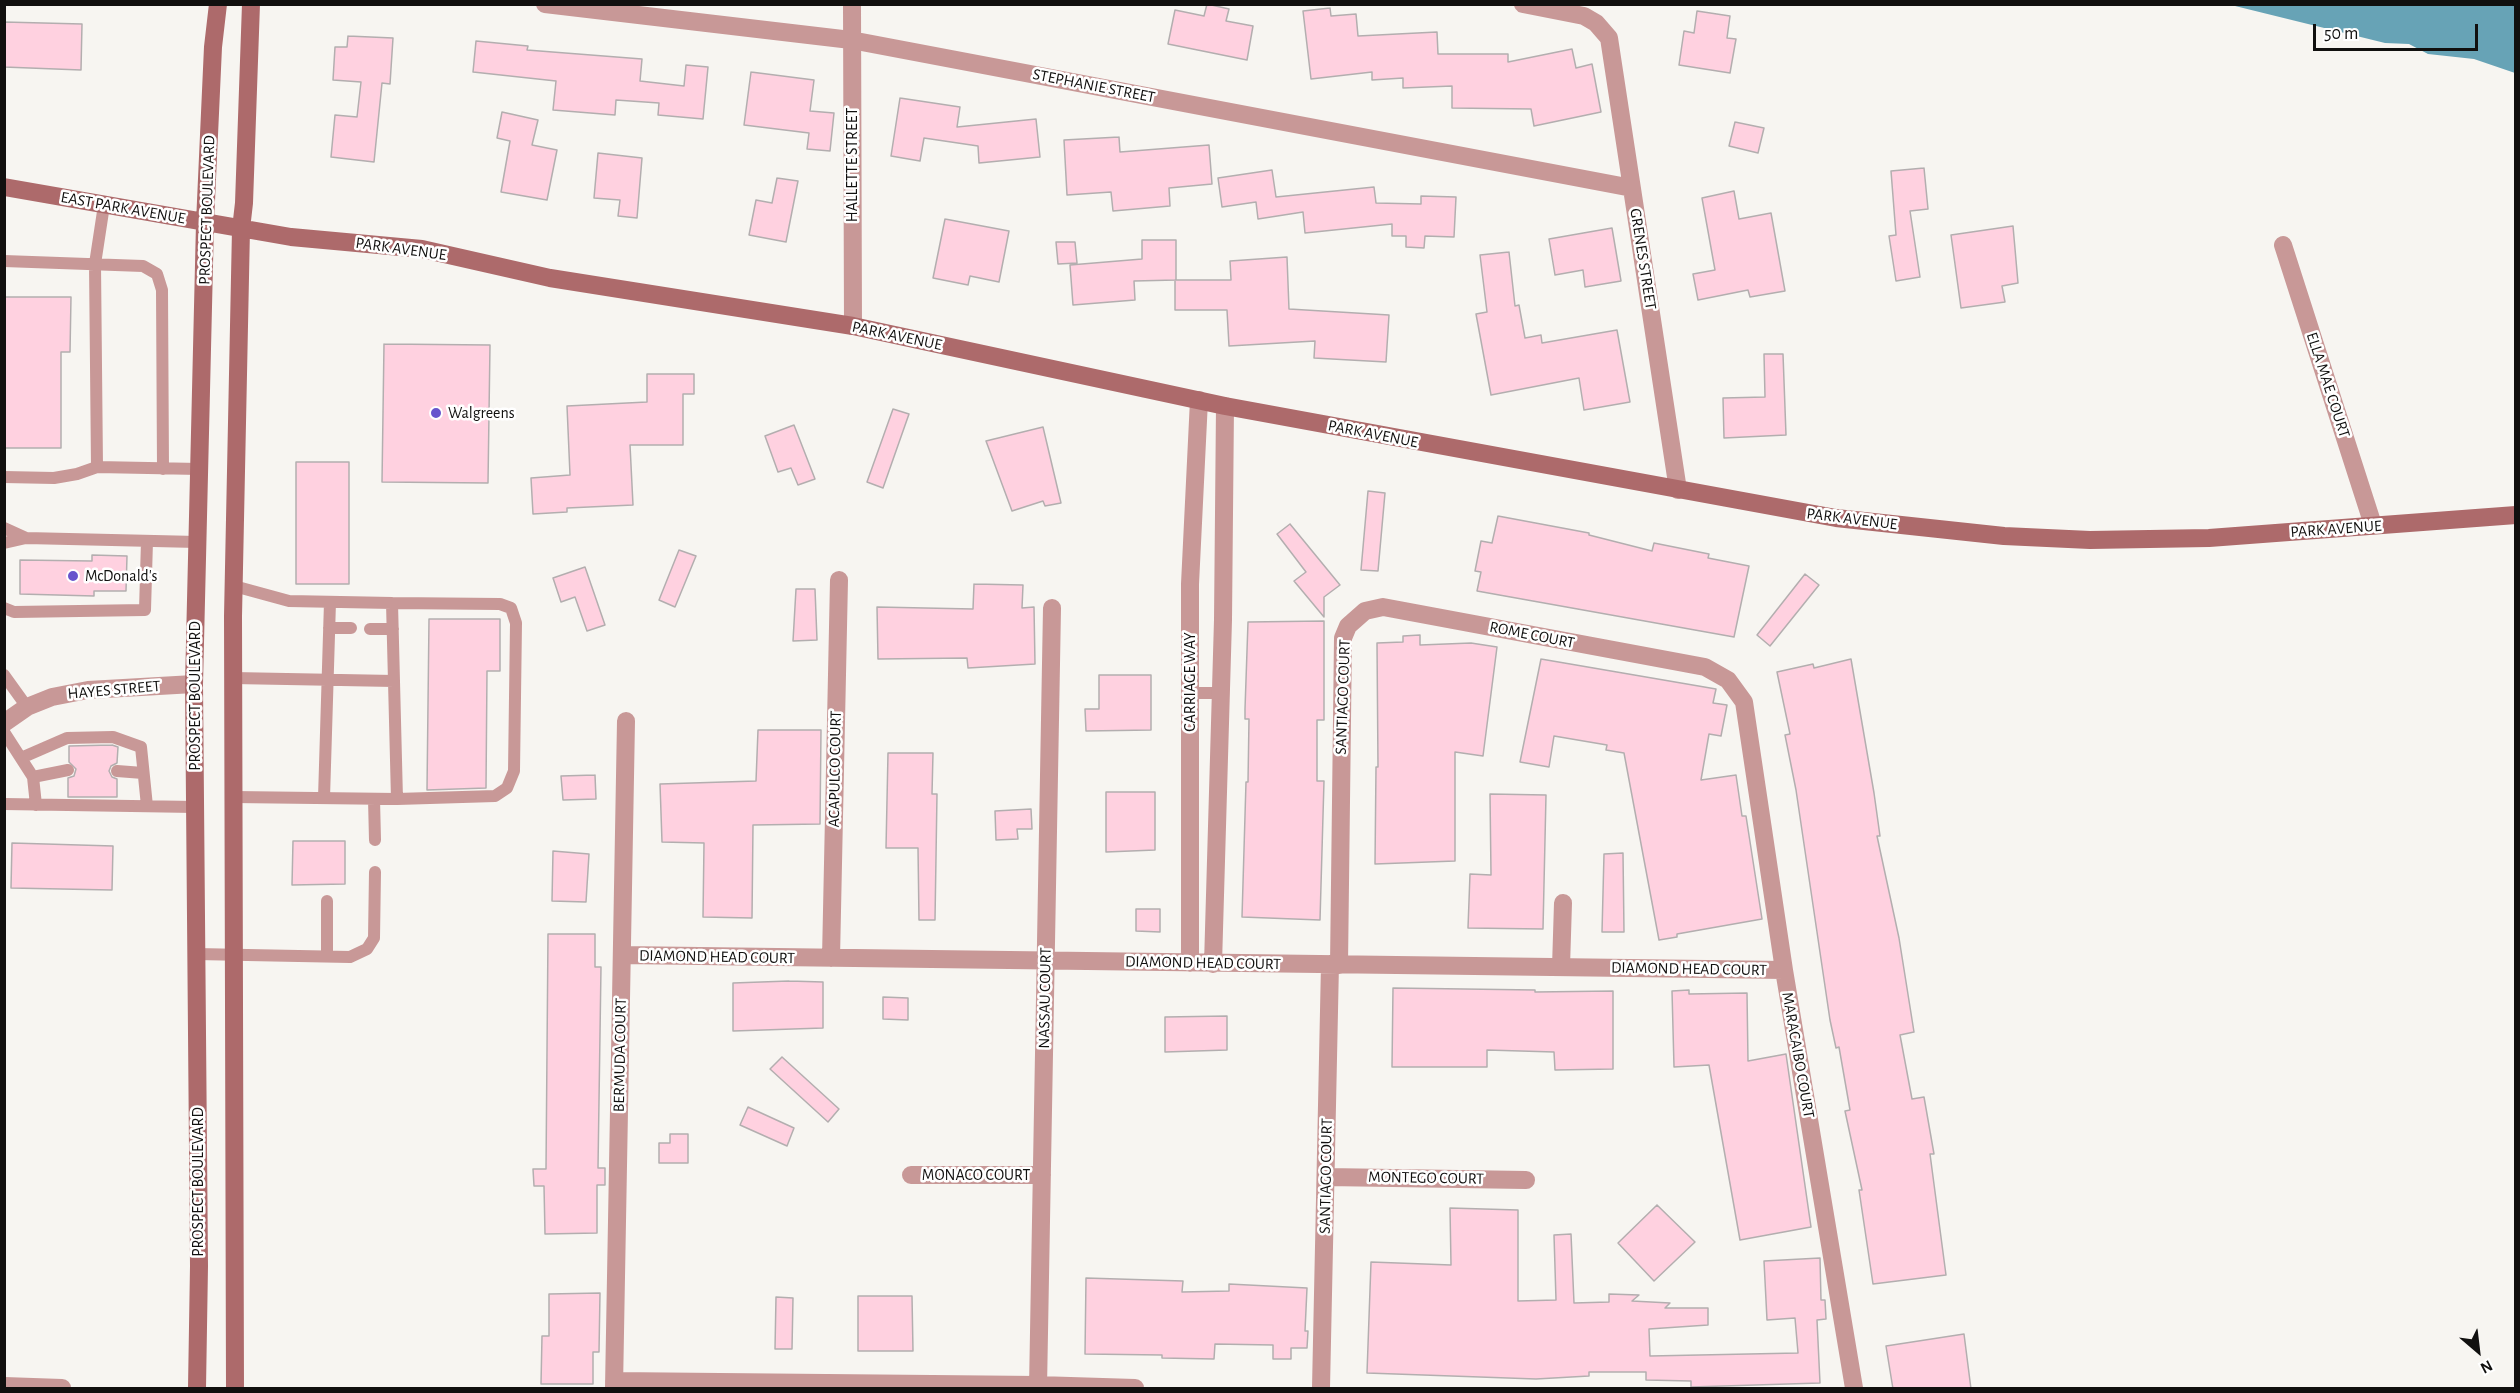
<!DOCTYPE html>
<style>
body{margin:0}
#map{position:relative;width:2520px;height:1393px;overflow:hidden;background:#f7f5f1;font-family:"Alegreya Sans",sans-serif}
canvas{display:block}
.frame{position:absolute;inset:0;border:6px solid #11100f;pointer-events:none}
.north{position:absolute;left:2448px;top:1321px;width:60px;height:60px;-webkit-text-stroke:4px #fff;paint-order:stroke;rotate:152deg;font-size:16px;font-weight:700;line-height:24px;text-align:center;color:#11100f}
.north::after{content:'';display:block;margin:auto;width:21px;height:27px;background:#11100f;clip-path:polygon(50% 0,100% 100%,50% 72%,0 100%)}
.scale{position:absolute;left:2313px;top:24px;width:165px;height:27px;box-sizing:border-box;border:3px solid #11100f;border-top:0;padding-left:8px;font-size:18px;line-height:21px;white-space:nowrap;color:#11100f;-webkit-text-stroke:4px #fff;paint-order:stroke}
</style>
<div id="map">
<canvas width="2520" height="1393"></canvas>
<div class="frame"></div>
<div class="north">N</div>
<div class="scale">50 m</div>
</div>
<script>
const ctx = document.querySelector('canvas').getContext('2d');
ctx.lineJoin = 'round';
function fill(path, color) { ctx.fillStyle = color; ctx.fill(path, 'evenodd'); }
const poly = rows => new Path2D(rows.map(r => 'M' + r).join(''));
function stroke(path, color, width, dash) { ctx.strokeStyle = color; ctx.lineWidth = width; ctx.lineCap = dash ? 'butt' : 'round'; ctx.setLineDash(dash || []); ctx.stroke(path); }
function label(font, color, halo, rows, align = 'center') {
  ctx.font = font + ' "Alegreya Sans",sans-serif'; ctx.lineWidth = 5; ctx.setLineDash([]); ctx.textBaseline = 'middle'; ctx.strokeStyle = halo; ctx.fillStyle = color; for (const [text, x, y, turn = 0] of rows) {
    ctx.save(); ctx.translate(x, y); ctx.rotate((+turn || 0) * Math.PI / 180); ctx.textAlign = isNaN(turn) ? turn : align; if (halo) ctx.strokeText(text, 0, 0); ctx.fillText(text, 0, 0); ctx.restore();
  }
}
const water = poly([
 [2231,5,2515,5,2515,73,2474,59,2428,54,2409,44,2385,43]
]);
const building = poly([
 [1207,4,1229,9,1226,21,1253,26,1247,60,1168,44,1175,10,1204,16,1207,4],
 [1330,8,1331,16,1356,14,1358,36,1437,32,1438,54,1508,54,1508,62,1572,49,1576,68,1592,64,1601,112,1534,126,1531,109,1452,108,1452,86,1403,88,1403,78,1372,80,1372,72,1311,79,1303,11,1330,8],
 [1697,11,1730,16,1727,38,1736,39,1730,73,1679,65,1684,31,1694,33,1697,11],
 [4,22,82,24,81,70,4,67,4,22],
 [348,36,393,38,390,84,382,83,374,162,331,157,335,115,357,117,361,82,333,80,335,47,347,47,348,36],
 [476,41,528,46,527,50,642,59,640,81,684,86,686,65,708,67,703,119,658,115,659,103,616,100,615,115,553,110,556,81,473,72,476,41],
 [751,72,814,80,810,111,834,113,830,151,807,149,809,133,744,125,751,72],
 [900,98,960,107,957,127,1036,119,1040,157,979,163,978,146,924,138,920,161,891,156,900,98],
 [502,112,538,120,532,145,557,150,547,200,501,192,510,141,497,138,502,112],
 [1735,122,1764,128,1758,153,1729,146,1735,122],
 [1119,137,1120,152,1209,145,1212,184,1169,188,1170,206,1113,211,1111,192,1067,195,1064,140,1119,137],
 [598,153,642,158,637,218,618,216,620,200,594,198,598,153],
 [1924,168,1928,209,1910,211,1920,277,1896,281,1889,236,1896,235,1891,171,1924,168],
 [1272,170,1276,197,1374,187,1376,203,1421,204,1421,196,1456,197,1454,237,1425,236,1424,248,1406,247,1406,236,1392,236,1392,224,1305,233,1303,212,1258,219,1256,202,1222,207,1218,178,1272,170],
 [777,178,798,181,786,242,749,235,756,200,772,203,777,178],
 [1734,191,1739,219,1771,213,1785,291,1750,297,1748,290,1698,300,1693,274,1715,270,1702,198,1734,191],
 [945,219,1009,231,999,282,970,276,968,285,933,278,945,219],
 [2013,226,2018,283,2002,286,2005,302,1961,308,1951,235,2013,226],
 [1612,228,1621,281,1585,287,1583,270,1555,275,1549,239,1612,228],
 [1142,240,1176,240,1176,280,1134,281,1135,300,1073,305,1070,265,1142,259,1142,240],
 [1056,242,1075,242,1077,263,1058,264,1056,242],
 [1509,252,1515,306,1519,305,1525,338,1541,335,1542,343,1617,330,1630,402,1584,410,1579,378,1491,395,1476,314,1487,312,1480,255,1509,252],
 [1287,257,1289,309,1389,315,1386,362,1314,358,1315,341,1229,346,1227,310,1175,310,1175,280,1231,280,1230,261,1287,257],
 [4,297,71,297,70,352,61,352,61,448,4,448,4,297],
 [384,344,490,345,488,483,382,482,384,344],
 [1764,354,1783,354,1786,435,1724,438,1723,398,1765,397,1764,354],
 [647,374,694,374,694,394,683,394,683,445,630,445,633,505,567,508,567,512,533,514,531,478,570,475,567,406,647,402,647,374],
 [893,409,909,414,883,488,867,482,893,409],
 [794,425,815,479,798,485,791,468,778,472,765,436,794,425],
 [1043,427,1061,503,1045,506,1043,501,1012,511,986,441,1043,427],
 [296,462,349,462,349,584,296,584,296,462],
 [1368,491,1385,493,1378,571,1361,570,1368,491],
 [1498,516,1589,533,1589,535,1652,551,1654,543,1709,554,1708,558,1749,566,1734,637,1477,591,1481,572,1475,571,1481,541,1492,543,1498,516],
 [1290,524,1340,585,1324,597,1324,617,1294,581,1306,572,1277,534,1290,524],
 [679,550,696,556,675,607,659,600,679,550],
 [92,555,127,556,126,591,94,591,94,596,20,594,20,560,92,561,92,555],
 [585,567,605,625,587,631,575,597,561,602,553,578,585,567],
 [1805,574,1819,585,1770,646,1757,635,1805,574],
 [974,584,1023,585,1022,608,1034,607,1035,664,968,668,967,658,878,659,877,607,973,609,974,584],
 [796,589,815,589,817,640,793,641,796,589],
 [429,619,500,619,500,671,487,671,486,788,427,790,429,619],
 [1324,621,1324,720,1317,720,1317,781,1324,781,1320,920,1242,917,1246,782,1248,782,1249,719,1245,719,1245,709,1248,622,1324,621],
 [1420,635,1420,645,1471,643,1497,647,1483,756,1455,752,1455,861,1375,864,1376,767,1378,767,1377,643,1403,642,1403,636,1420,635],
 [1541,659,1716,689,1713,703,1727,705,1721,736,1709,734,1701,780,1736,775,1742,816,1746,816,1762,919,1677,934,1677,937,1659,940,1624,753,1606,750,1607,745,1554,736,1549,767,1520,762,1541,659],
 [1851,659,1874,793,1880,836,1877,836,1899,938,1914,1032,1900,1035,1912,1099,1924,1097,1934,1154,1930,1154,1946,1275,1873,1284,1859,1190,1862,1190,1845,1111,1850,1110,1839,1047,1836,1048,1830,1020,1796,790,1785,735,1790,734,1777,672,1813,664,1814,668,1851,659],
 [1099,675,1151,675,1151,730,1086,731,1085,709,1099,709,1099,675],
 [758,730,821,730,820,824,753,825,752,918,703,917,704,843,662,842,660,784,756,781,758,730],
 [112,745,118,747,117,763,111,766,109,771,112,777,117,779,117,797,68,797,68,778,74,776,76,769,69,762,69,746,112,745],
 [888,753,933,753,932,794,937,794,935,920,919,920,918,848,886,848,888,753],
 [595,775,596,799,563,800,561,776,595,775],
 [1106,792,1155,792,1155,850,1106,852,1106,792],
 [1490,794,1546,795,1543,929,1468,928,1470,874,1491,875,1490,794],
 [1031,809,1032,829,1017,829,1018,839,996,840,995,811,1031,809],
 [293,841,345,841,345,884,292,885,293,841],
 [12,843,113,846,112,890,11,888,12,843],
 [553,851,589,854,586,902,552,901,553,851],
 [1623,853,1624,932,1602,932,1604,854,1623,853],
 [1136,909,1160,909,1160,932,1136,931,1136,909],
 [548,934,595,934,595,967,601,967,598,1168,605,1168,605,1185,597,1185,597,1233,545,1234,544,1186,534,1186,533,1169,546,1169,548,934],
 [789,981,823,982,823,1028,733,1031,733,983,789,981],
 [1393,988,1535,990,1535,992,1613,991,1613,1069,1555,1070,1554,1052,1487,1050,1487,1067,1392,1067,1393,988],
 [1689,990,1689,994,1747,993,1748,1061,1786,1054,1811,1227,1740,1240,1709,1065,1674,1067,1672,991,1689,990],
 [883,997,908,998,908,1020,883,1019,883,997],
 [1227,1016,1227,1050,1165,1052,1165,1017,1227,1016],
 [782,1057,839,1109,828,1122,770,1069,782,1057],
 [748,1107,794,1128,787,1146,740,1125,748,1107],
 [670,1134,688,1134,688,1163,659,1163,659,1143,670,1143,670,1134],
 [1657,1205,1695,1242,1654,1281,1618,1243,1657,1205],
 [1450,1208,1518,1210,1518,1301,1556,1300,1554,1235,1571,1234,1574,1303,1609,1302,1609,1294,1639,1295,1632,1301,1670,1303,1665,1308,1708,1308,1708,1325,1649,1329,1650,1356,1798,1353,1795,1318,1767,1320,1764,1261,1820,1258,1821,1300,1825,1300,1826,1319,1817,1320,1820,1383,1691,1387,1691,1381,1646,1380,1646,1372,1589,1372,1589,1376,1536,1379,1367,1373,1371,1262,1451,1265,1450,1208],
 [1086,1278,1183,1281,1182,1292,1229,1291,1229,1284,1307,1288,1305,1331,1308,1331,1307,1348,1291,1348,1291,1359,1273,1359,1273,1345,1215,1344,1214,1359,1162,1358,1162,1355,1085,1354,1086,1278],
 [600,1293,599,1352,593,1352,593,1384,541,1384,542,1336,549,1336,549,1294,600,1293],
 [858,1296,912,1296,913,1351,858,1351,858,1296],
 [776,1297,793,1298,792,1349,775,1349,776,1297],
 [1964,1334,1971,1389,1893,1389,1886,1346,1964,1334]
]);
const service = poly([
 [4,261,143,266,157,274,162,290,163,469],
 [97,467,95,264,104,205],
 [4,477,54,478,77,474,97,467,199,469],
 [4,528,26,538,197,542],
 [4,543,26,538],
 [392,603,500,604,511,608,516,623,514,771,507,788,495,796,397,799],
 [4,608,14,612,145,610,147,541],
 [329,628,351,628],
 [370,629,393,629],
 [4,675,27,707],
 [233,678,394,681],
 [1190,693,1221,693],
 [4,732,33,777,36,805],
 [21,758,67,738,113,737,141,747,147,806],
 [117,771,143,773],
 [33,777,68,770],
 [234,797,397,799,392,603,289,601,234,586],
 [324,798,330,602],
 [374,799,375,840],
 [4,804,195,807],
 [196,954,350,957,367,949,374,938,375,872],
 [327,956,327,901]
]);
const minor = poly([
 [545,4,851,40,1632,188],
 [852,4,853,326],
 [1523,4,1584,16,1596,23,1609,38,1678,490],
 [2283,245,2373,525],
 [4,723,27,707,52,697,88,690,194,684],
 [622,955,1784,970],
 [831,958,839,580],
 [1190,963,1190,584,1199,400],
 [1213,964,1223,620,1225,406],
 [1339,965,1343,638,1348,626,1365,611,1383,607,1705,667,1728,680,1744,702,1784,970,1854,1388],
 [1561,967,1563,903],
 [911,1175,1042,1175],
 [1326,1177,1526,1180],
 [614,1381,1038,1385,1135,1388],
 [4,1386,62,1388],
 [614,1388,626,721],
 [1038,1388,1052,608],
 [1321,1388,1330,964]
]);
const secondary = poly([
 [4,187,291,237,422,249,550,278,853,326,1225,406,1836,518,2004,536,2090,540,2209,538,2516,515],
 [197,1388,199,1266,194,684,205,223,213,47,218,4],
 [235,1388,233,616,241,229,244,203,251,4]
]);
const markers = [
 [436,413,6,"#6754cd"],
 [73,576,6,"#6754cd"]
];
const streetNames = [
 ["STEPHANIE STREET",1094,86,11],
 ["HALLETTE STREET",852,165,-90],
 ["EAST PARK AVENUE",123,208,10],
 ["PROSPECT BOULEVARD",207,210,-88],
 ["PARK AVENUE",401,249,8],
 ["GRENES STREET",1643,259,81],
 ["PARK AVENUE",897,336,12],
 ["ELLA MAE COURT",2328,385,72],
 ["PARK AVENUE",1373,434,11],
 ["PARK AVENUE",1852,519,7],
 ["PARK AVENUE",2336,529,-4],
 ["ROME COURT",1532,635,11],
 ["CARRIAGE WAY",1190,682,-90],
 ["HAYES STREET",114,690,-5],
 ["PROSPECT BOULEVARD",195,696,-90],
 ["SANTIAGO COURT",1343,697,-88],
 ["ACAPULCO COURT",835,769,-89],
 ["DIAMOND HEAD COURT",717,957,1],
 ["DIAMOND HEAD COURT",1203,963,1],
 ["DIAMOND HEAD COURT",1689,969,1],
 ["NASSAU COURT",1045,998,-89],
 ["BERMUDA COURT",620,1055,-89],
 ["MARACAIBO COURT",1798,1055,80],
 ["MONACO COURT",976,1175],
 ["SANTIAGO COURT",1326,1176,-89],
 ["MONTEGO COURT",1426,1178,1],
 ["PROSPECT BOULEVARD",198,1182,-90]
];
const poiNames = [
 ["Walgreens",448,413],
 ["McDonald's",85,576]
];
fill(water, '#67a3b6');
fill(building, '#ffd1e0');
stroke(building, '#b3aeaf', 1.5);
stroke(service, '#c89897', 12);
stroke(minor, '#c89897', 18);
stroke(secondary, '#ad6a6b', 18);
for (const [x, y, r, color] of markers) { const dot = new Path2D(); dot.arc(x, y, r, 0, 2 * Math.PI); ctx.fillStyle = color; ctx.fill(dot); stroke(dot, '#fff', 2); }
label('16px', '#11100f', '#fff', streetNames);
label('16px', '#11100f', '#fff', poiNames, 'left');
</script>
